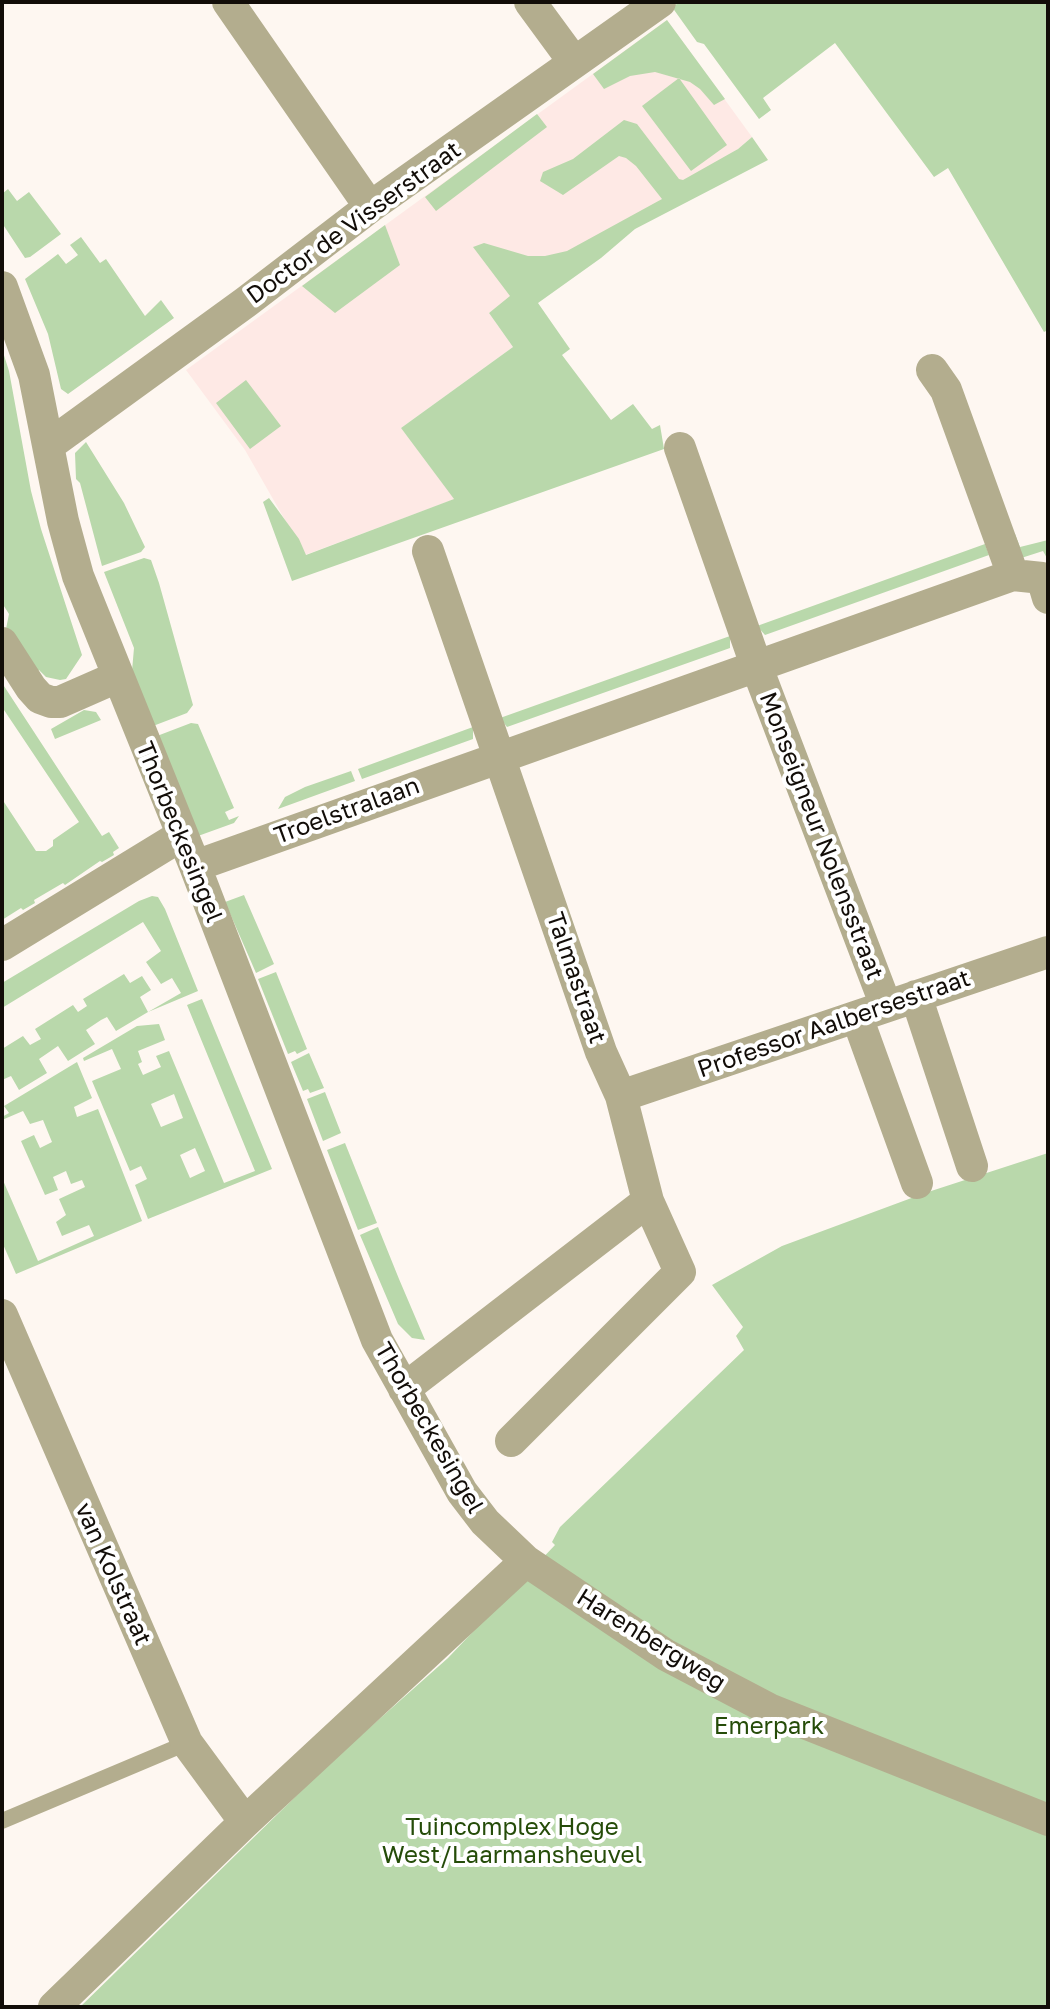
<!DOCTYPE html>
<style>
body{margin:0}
#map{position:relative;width:1050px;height:2009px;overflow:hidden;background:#fef7f1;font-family:"Golos Text",sans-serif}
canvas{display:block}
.frame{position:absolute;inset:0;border:4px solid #120d08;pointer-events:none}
</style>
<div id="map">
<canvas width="1050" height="2009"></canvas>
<div class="frame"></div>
</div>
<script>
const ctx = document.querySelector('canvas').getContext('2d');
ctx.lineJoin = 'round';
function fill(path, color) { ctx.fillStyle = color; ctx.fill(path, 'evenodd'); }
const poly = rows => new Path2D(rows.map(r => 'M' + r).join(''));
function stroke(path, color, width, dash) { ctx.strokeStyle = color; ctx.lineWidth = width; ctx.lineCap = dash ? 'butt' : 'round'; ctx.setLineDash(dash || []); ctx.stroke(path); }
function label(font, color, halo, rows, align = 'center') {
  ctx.font = font + ' "Golos Text",sans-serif'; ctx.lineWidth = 8; ctx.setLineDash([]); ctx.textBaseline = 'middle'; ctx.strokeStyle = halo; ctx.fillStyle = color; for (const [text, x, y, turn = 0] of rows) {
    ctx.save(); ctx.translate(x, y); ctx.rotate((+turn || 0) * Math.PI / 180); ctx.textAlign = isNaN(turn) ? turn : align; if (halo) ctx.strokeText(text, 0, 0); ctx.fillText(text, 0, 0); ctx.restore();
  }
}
const education = poly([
 [667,20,752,137,738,149,489,313,513,347,401,428,455,499,305,555,245,450,186,370]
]);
const green = poly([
 [680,2,1048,2,1048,330,1044,332,948,168,934,177,835,43,763,98,771,110,759,119,704,44,697,42,672,7],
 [667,20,725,99,714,105,700,89,690,82,655,72,630,76,604,89,593,74],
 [679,78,727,145,691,171,642,106],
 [537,114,547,127,436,211,425,197],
 [624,120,637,124,679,179,683,180,738,149,752,137,768,160,635,229,601,258,538,303,570,349,562,355,611,420,633,404,652,429,660,425,664,449,292,581,263,502,269,498,299,539,306,555,454,499,401,428,513,347,489,313,510,296,473,247,484,243,528,256,545,256,567,251,662,199,636,166,626,158,619,156,563,195,540,181,543,172,573,159],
 [8,189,17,201,29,192,61,234,30,257,25,258,2,223,2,194],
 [385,225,400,265,335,313,302,286],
 [81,237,100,263,106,259,145,316,161,300,174,318,68,394,61,389,48,334,25,279,58,254,66,264,78,255,70,245],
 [2,349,9,371,31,491,41,529,82,655,66,679,60,680,46,677,39,670,35,674,6,629,9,614,2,603],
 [246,380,281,426,250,449,216,403],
 [86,442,124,503,145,547,141,552,102,566,80,483,76,479,75,453],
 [1015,534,1020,547,1048,540,1048,560,1043,551,1015,560],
 [985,544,989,555,765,635,757,626],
 [144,558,151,560,159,583,193,705,187,713,153,726,132,671,134,648,104,572],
 [730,636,730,648,507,727,500,718],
 [2,683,102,836,109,832,119,848,113,852,114,855,102,862,100,861,65,885,63,883,34,900,35,903,23,910,21,908,2,920,2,799,36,851,46,851,53,846,53,840,79,822,2,707],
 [84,710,96,712,101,720,55,739,51,729],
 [191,723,198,724,234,808,225,812,229,820,239,816,234,823,198,836,157,736],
 [473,727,473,739,362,779,358,769],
 [351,771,355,781,278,809,285,797,305,787],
 [244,895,274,964,256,973,225,902],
 [152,896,158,897,165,909,198,991,148,1012,116,1031,107,1017,101,1020,86,1030,95,1044,68,1061,58,1046,39,1059,47,1073,19,1090,11,1076,2,1080,2,1049,23,1036,30,1045,41,1039,35,1029,73,1005,78,1012,87,1006,83,999,124,974,130,983,142,976,151,990,140,997,148,1012,181,993,172,978,161,984,146,962,161,951,143,922,2,1008,2,983,139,901],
 [276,972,307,1049,297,1054,295,1051,288,1054,258,979],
 [202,999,272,1169,148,1219,135,1185,147,1179,141,1166,130,1171,92,1081,121,1069,112,1049,84,1061,83,1058,137,1026,159,1024,165,1040,138,1051,142,1062,138,1064,143,1075,161,1067,156,1056,169,1051,224,1183,255,1171,187,1005],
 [174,1094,183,1118,161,1127,151,1104],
 [195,1148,205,1171,190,1178,180,1155],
 [309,1053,324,1088,310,1093,308,1089,303,1091,291,1062],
 [77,1062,92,1098,74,1107,77,1117,98,1109,142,1221,16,1274,2,1242,2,1178,38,1261,94,1236,89,1225,62,1236,56,1222,66,1215,59,1199,85,1187,82,1180,71,1184,66,1171,53,1177,58,1190,45,1195,21,1141,34,1135,40,1148,52,1142,43,1120,30,1124,23,1111,2,1120,2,1117,9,1113,4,1106],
 [325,1092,341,1133,323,1141,307,1099],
 [345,1143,377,1223,358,1230,327,1150],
 [1048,1153,1048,2007,80,2007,332,1761,448,1658,555,1545,552,1542,560,1527,744,1350,736,1336,743,1327,712,1285,782,1246,925,1193],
 [378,1227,399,1279,425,1340,412,1338,398,1324,360,1235]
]);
const lane = poly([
 [2,1821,187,1743]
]);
const street = poly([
 [228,2,370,207],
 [530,2,574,62],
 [2,287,34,375,63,521,78,576,195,866,377,1340,462,1492,485,1522,526,1561,666,1655,769,1709,1048,1820],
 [932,370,946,390,1013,575],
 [49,445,246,302,370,207,660,2],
 [680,448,756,665,886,1006],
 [428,551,601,1052,621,1096,648,1201,680,1272,511,1441],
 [2,643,31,688,40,698,51,702,60,702,117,677],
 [195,866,1013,575,1042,578,1048,598],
 [2,945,182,835],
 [916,996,972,1166],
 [857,1017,917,1183],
 [621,1096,1048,952],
 [2,1315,187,1743,245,1822],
 [404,1389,648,1201],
 [54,2007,245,1822,526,1561]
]);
const streetNames = [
 ["Doctor de Visserstraat",354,223,-36],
 ["Troelstralaan",347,811,-20],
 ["Thorbeckesingel",179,832,68],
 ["Monseigneur Nolensstraat",821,836,69],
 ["Talmastraat",576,978,71],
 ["Professor Aalbersestraat",834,1024,-19],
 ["Thorbeckesingel",429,1428,60],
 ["van Kolstraat",113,1574,66],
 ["Harenbergweg",651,1640,32]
];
const parkNames = [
 ["Emerpark",769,1726],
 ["Tuincomplex Hoge",512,1827],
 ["West/Laarmansheuvel",512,1855]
];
fill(education, '#fee9e5');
fill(green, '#b9d8ab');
stroke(lane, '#b3ad8e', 16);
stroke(street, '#b3ad8e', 32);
label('24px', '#120d08', '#fff', streetNames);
label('24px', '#254c09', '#fff', parkNames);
</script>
